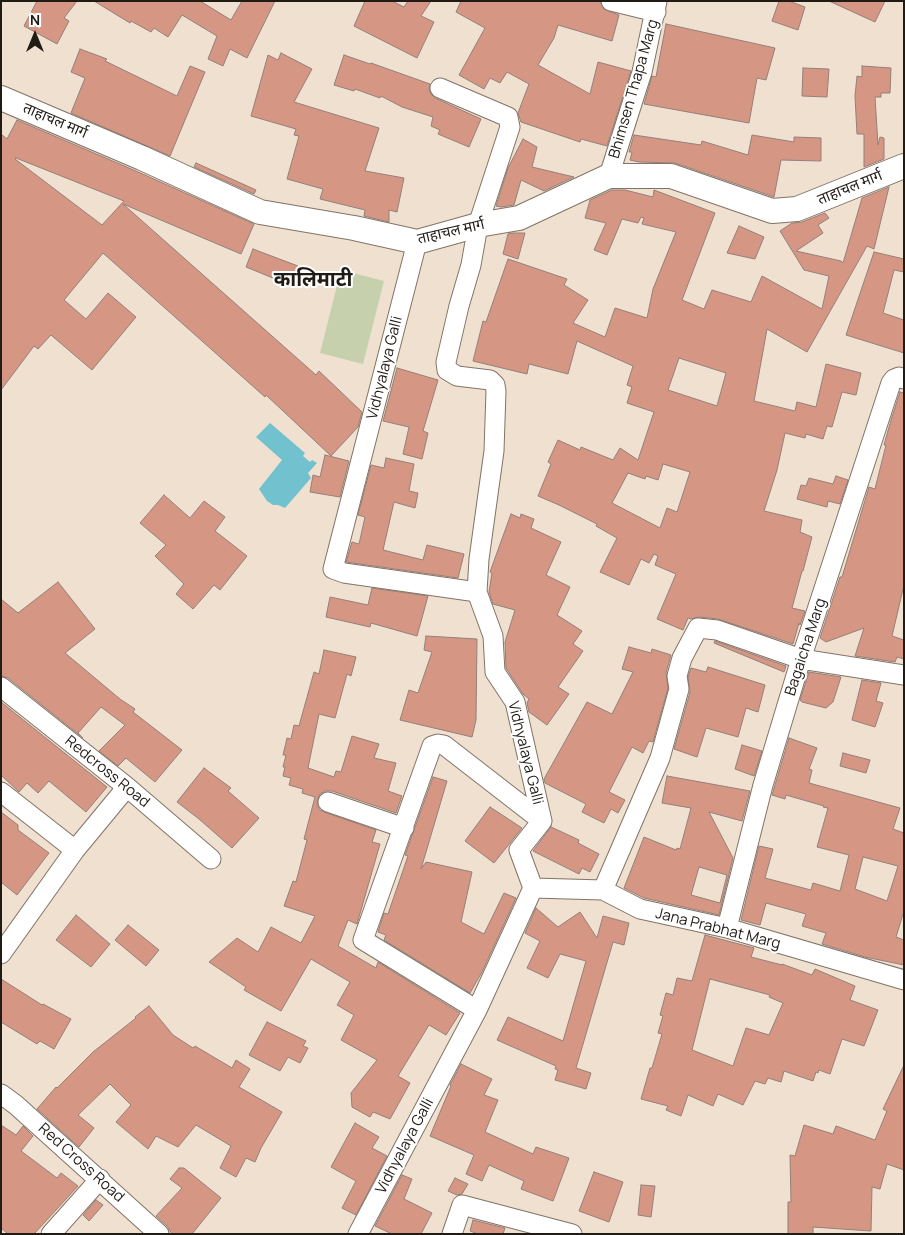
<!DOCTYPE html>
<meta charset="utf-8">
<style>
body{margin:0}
#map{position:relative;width:905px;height:1235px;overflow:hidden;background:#efe0d0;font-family:Manrope,sans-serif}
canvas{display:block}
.frame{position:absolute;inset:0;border:2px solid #201b15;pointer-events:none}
.north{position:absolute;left:10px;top:10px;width:50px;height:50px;-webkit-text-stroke:4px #fff;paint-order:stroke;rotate:0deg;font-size:14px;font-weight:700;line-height:20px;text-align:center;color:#201b15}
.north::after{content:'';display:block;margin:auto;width:18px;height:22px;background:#201b15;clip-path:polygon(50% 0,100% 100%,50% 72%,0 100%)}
</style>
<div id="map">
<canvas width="905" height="1235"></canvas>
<div class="frame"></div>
<div class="north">N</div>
</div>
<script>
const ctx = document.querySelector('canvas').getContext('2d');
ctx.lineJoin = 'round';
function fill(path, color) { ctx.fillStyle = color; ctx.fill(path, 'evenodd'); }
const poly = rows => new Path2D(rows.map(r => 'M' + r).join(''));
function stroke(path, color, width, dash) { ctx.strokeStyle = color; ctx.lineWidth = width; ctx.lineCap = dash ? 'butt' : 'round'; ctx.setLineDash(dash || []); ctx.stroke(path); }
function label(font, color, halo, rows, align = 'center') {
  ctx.font = font + ' Manrope,"Noto Sans Devanagari",sans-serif'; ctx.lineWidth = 4; ctx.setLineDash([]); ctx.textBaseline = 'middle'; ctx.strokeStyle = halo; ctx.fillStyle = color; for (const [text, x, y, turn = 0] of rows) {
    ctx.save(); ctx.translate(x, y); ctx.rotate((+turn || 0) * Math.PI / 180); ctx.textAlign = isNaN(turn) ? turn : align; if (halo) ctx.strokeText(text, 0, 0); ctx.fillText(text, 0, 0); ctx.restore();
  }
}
const green = poly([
 [341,270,384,281,363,364,320,353]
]);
const water = poly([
 [270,423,305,453,303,456,310,462,312,460,317,463,308,473,311,478,285,508,278,505,273,505,267,501,259,489,282,460,256,437]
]);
const building = poly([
 [37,1,77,1,64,18,69,21,57,44,24,26,37,1],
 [94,1,200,1,231,20,242,1,275,1,247,58,230,49,223,66,208,59,217,36,182,15,168,37,154,28,151,32,131,21,130,23,94,1],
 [365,1,392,1,404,7,408,1,431,1,421,16,434,22,417,58,354,26,365,1],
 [461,1,600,1,604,9,619,15,612,41,558,25,554,38,538,65,590,94,598,62,631,71,607,146,581,139,580,142,521,122,518,113,529,84,507,72,500,83,490,78,484,89,459,75,485,28,456,12,461,1],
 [779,1,789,1,805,7,798,30,772,21,779,1],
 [829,1,885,1,875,22,829,1],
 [666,24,775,48,766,80,757,78,749,123,644,104,652,76,656,77,666,24],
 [80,49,107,59,105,61,177,96,190,66,205,72,170,156,71,113,85,78,71,72,80,49],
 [281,53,312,69,294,102,379,128,365,171,404,178,397,212,389,210,389,222,364,216,365,210,320,199,323,189,287,179,299,136,294,135,296,129,251,116,268,55,278,60,281,53],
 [344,55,370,64,371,63,430,84,429,90,431,94,435,98,481,119,469,147,438,134,440,130,431,126,433,117,402,107,381,96,380,98,355,89,354,91,334,85,344,55],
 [862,66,891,68,890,93,881,93,881,97,875,97,878,145,880,137,884,138,884,159,864,167,864,134,857,134,855,96,857,76,862,77,862,66],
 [803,68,829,69,827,97,802,96,803,68],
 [17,120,136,171,254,224,241,254,123,204,316,375,319,371,362,412,358,427,331,456,266,395,265,397,103,253,64,300,86,319,108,293,136,317,92,370,51,335,38,349,34,346,1,390,1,134,7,139,17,120],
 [16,158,124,201,102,225,15,159,16,158],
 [634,135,701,145,702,141,748,155,752,135,794,142,794,137,821,138,821,161,781,160,774,197,675,163,639,162,630,160,632,152,629,152,634,135],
 [523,139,537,147,532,167,574,177,544,191,521,180,514,205,501,207,496,206,508,168,523,139],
 [196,163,256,190,254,194,194,167,196,163],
 [889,187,874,249,867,246,807,352,767,329,754,401,795,411,797,402,816,407,826,364,861,373,856,395,842,392,832,427,827,426,823,439,806,434,805,438,785,433,777,470,764,511,802,520,800,532,812,537,803,571,802,571,792,608,805,611,800,625,799,623,793,644,718,619,699,617,691,619,688,618,683,630,657,619,676,574,655,565,658,556,654,554,649,563,641,559,629,585,600,572,617,538,596,526,597,524,559,505,538,496,551,464,548,462,558,440,580,450,581,447,613,460,620,448,638,460,654,412,627,403,632,387,627,385,633,366,577,341,568,374,529,364,527,374,473,361,483,321,486,322,508,259,567,279,564,285,588,300,573,323,605,337,615,308,647,318,653,289,676,232,642,224,644,218,641,217,638,223,622,219,607,255,594,250,606,223,585,218,590,200,612,190,625,190,653,197,654,190,715,213,682,300,704,309,712,290,751,302,762,276,822,309,829,276,804,270,780,231,792,223,802,222,825,213,829,218,818,225,823,233,796,251,841,261,843,263,862,198,889,187],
 [679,358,726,373,717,406,668,390,679,358],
 [663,464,690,472,677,512,667,508,660,528,612,503,628,473,645,479,646,476,658,480,663,464],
 [739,226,764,237,755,259,727,253,739,226],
 [510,233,525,233,518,259,503,254,508,234,510,233],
 [253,249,298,266,290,285,246,267,253,249],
 [874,252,904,259,904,272,894,270,883,313,904,320,904,353,846,335,874,252],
 [397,368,438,380,423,431,428,433,422,459,403,454,409,427,383,421,397,368],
 [900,392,904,393,904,585,892,636,904,640,904,659,897,657,895,662,855,656,864,628,826,642,820,638,840,577,842,577,869,487,875,489,886,445,884,445,891,420,900,392],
 [325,455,349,461,340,497,310,492,313,475,320,477,325,455],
 [386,458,414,464,409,491,418,493,415,508,394,502,383,550,423,560,427,545,464,554,458,578,346,562,352,542,359,544,365,517,358,515,371,465,384,468,386,458],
 [836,476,848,480,840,504,828,501,827,507,797,499,801,485,806,486,809,478,833,484,836,476],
 [164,495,190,518,204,501,225,517,215,531,247,556,220,590,214,585,193,609,176,594,184,584,155,556,166,545,140,523,164,495],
 [511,514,520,518,521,514,534,519,531,528,561,542,546,575,570,587,557,615,582,631,573,644,583,651,558,687,569,694,547,725,529,712,527,703,529,699,523,694,506,668,505,642,515,610,493,604,489,592,492,573,490,572,511,514],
 [58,582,95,629,65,653,120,699,135,709,133,712,182,750,155,782,126,758,118,766,99,751,125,725,101,707,78,733,83,738,8,678,1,676,1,599,18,613,58,582],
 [372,588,428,596,417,636,371,623,370,627,326,617,330,597,368,605,372,588],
 [426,636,477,639,476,720,472,737,400,720,409,690,418,693,432,652,424,650,426,636],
 [715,641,786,666,784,672,714,643,715,641],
 [629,647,651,653,652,649,671,655,666,673,668,688,653,742,649,741,643,753,632,747,609,792,625,800,618,813,611,809,604,823,582,812,586,804,545,783,544,779,587,702,612,714,633,672,622,669,629,647],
 [324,650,356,657,351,676,347,674,335,718,319,714,308,768,334,777,336,771,341,772,352,736,379,744,374,758,396,763,388,791,402,796,396,813,332,791,325,791,320,794,318,798,317,805,320,810,324,812,376,830,372,842,380,844,357,924,348,920,338,946,376,968,378,962,460,1013,446,1035,429,1025,398,1076,410,1083,390,1119,373,1112,370,1117,352,1107,351,1093,377,1060,341,1040,354,1015,337,1005,350,982,311,959,281,1011,244,990,246,987,209,962,237,938,258,952,271,927,301,943,315,916,284,906,293,881,296,882,307,840,304,839,315,797,302,793,303,789,289,785,291,778,283,776,285,767,283,767,286,755,283,755,287,738,291,739,294,725,299,726,314,672,319,674,324,650],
 [708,667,765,685,758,712,746,708,738,737,706,728,697,757,674,749,690,692,688,677,691,668,706,672,708,667],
 [809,672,841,677,833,702,826,708,802,702,800,700,809,672],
 [862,680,881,683,876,701,883,703,875,727,852,720,862,680],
 [1,702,107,787,86,812,49,781,38,793,27,783,19,792,1,775,1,702],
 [789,738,817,748,809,769,812,770,809,783,900,808,893,829,904,833,904,911,896,937,904,940,904,965,865,957,822,944,826,933,802,926,806,914,766,903,760,925,741,920,759,846,773,849,765,878,811,890,813,883,840,891,849,855,817,847,828,808,823,807,824,806,786,795,785,799,772,795,789,738],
 [863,857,898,866,887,901,855,889,863,857],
 [742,745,762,751,754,776,735,769,742,745],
 [843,753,870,760,866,773,840,766,843,753],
 [204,768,231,788,228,791,259,818,232,848,199,819,177,802,204,768],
 [667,776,750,791,742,821,709,812,733,858,719,915,644,898,624,888,644,837,676,850,677,848,680,849,691,808,662,803,667,776],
 [699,867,727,875,720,903,691,895,699,867],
 [433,777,447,781,421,869,426,862,472,872,461,922,484,934,504,893,516,898,482,972,470,993,384,940,386,935,378,932,384,913,388,914,408,856,405,855,433,777],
 [490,807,522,828,494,863,465,841,490,807],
 [1,812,18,825,18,830,49,853,17,895,1,882,1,812],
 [551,827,579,840,578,843,599,854,590,872,582,868,579,874,533,851,551,827],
 [536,908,558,927,580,912,597,938,603,916,629,923,624,945,613,942,576,1068,591,1073,586,1089,555,1080,558,1070,555,1069,556,1066,497,1040,508,1017,563,1041,586,961,560,954,548,978,527,968,540,941,525,933,536,908],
 [76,915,110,944,91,967,56,940,76,915],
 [128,925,159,950,146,966,115,940,128,925],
 [705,935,754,948,751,957,782,965,782,964,812,975,815,969,855,986,850,1000,878,1010,864,1046,842,1039,830,1074,819,1070,818,1073,816,1072,813,1081,784,1071,781,1082,768,1078,765,1084,755,1081,743,1105,718,1094,713,1106,688,1095,681,1116,666,1110,668,1106,641,1099,650,1068,652,1068,662,1034,658,1033,663,1016,660,1015,666,993,673,995,677,978,692,981,705,935],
 [710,979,770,995,769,997,783,1003,769,1035,746,1028,733,1066,692,1050,710,979],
 [1,979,42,1005,43,1004,71,1019,54,1049,40,1041,37,1044,1,1022,1,979],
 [149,1006,173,1035,193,1048,195,1046,232,1068,236,1060,250,1069,239,1087,282,1112,261,1148,255,1162,246,1158,236,1177,220,1168,231,1146,196,1125,178,1147,156,1136,148,1149,116,1122,131,1105,110,1084,78,1115,94,1128,79,1147,37,1109,56,1087,57,1088,93,1052,136,1018,135,1017,149,1006],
 [267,1022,306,1041,303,1046,308,1048,300,1063,288,1057,280,1071,249,1055,267,1022],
 [461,1064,492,1079,484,1095,498,1100,485,1132,533,1154,536,1147,569,1158,553,1201,521,1189,524,1181,489,1165,482,1181,466,1174,474,1155,430,1136,451,1086,450,1085,461,1064],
 [904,1065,904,1170,887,1164,880,1189,872,1187,871,1231,813,1227,813,1234,788,1234,788,1202,791,1202,790,1155,795,1156,804,1125,833,1134,836,1126,875,1140,887,1111,883,1109,904,1065],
 [355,1123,379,1137,372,1148,387,1156,356,1215,342,1208,356,1181,331,1167,355,1123],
 [1,1125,16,1135,23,1126,33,1136,21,1151,57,1178,61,1173,78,1186,34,1234,8,1234,1,1228,1,1125],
 [179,1168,184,1168,221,1198,192,1234,172,1234,167,1226,156,1216,182,1188,170,1179,179,1168],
 [594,1172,623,1182,609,1222,579,1211,594,1172],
 [402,1175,412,1179,404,1199,432,1213,421,1234,392,1234,375,1226,402,1175],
 [455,1178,468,1184,462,1194,457,1195,448,1191,455,1178],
 [641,1185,655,1186,651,1217,638,1215,641,1185],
 [96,1200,103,1205,89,1221,83,1215,96,1200],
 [473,1220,505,1228,503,1234,478,1234,470,1231,473,1220]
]);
const minor = poly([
 [611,1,656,12],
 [440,88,508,117,510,127,478,225,471,265,459,306,446,362,447,370,457,376,490,380,495,385,496,391,494,451,479,559,477,592],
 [609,176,642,72,657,1],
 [1,687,127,787,211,859],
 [1,792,75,850],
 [328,802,404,828],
 [533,888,603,890,640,909,727,928,904,980],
 [603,890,660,758,679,689,677,676,682,658,698,628,717,630,801,659,904,675],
 [727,928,763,785,801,659,891,383,894,379,899,377,904,379],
 [1,954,75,850,127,787],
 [477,1010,363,940,432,746,438,744,444,745,542,821],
 [1,1094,16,1105,159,1234],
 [51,1234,100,1179],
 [358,1234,477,1010,533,888,519,850,542,821,515,702,495,672,493,636,477,592,344,573,333,569,417,242],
 [452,1234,462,1205,572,1234]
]);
const tertiary = poly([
 [1,98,142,158,260,212,354,228,417,242,478,225,519,218,609,176,671,176,772,211,797,209,904,166]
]);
const streetNames = [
 ["Bhimsen Thapa Marg",634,89,-74],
 ["ताहाचल मार्ग",55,121,23],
 ["ताहाचल मार्ग",850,188,-22],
 ["ताहाचल मार्ग",451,232,-13],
 ["Vidhyalaya Galli",385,368,-76],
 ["Bagaicha Marg",806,647,-72],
 ["Vidhyalaya Galli",525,753,76],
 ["Redcross Road",107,772,39],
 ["Jana Prabhat Marg",718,929,14],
 ["Vidhyalaya Galli",405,1146,-62],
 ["Red Cross Road",81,1163,42]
];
const districtNames = [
 ["कालिमाटी",313,280]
];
fill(green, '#c6d0ac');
fill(water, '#71c1cf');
fill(building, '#d59783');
stroke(building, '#947f79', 1);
stroke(minor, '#827466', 21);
stroke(tertiary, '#827466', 26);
stroke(minor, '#fff', 19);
stroke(tertiary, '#fff', 24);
label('15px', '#201b15', '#fff', streetNames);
label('bold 20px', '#201b15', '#fff', districtNames);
</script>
